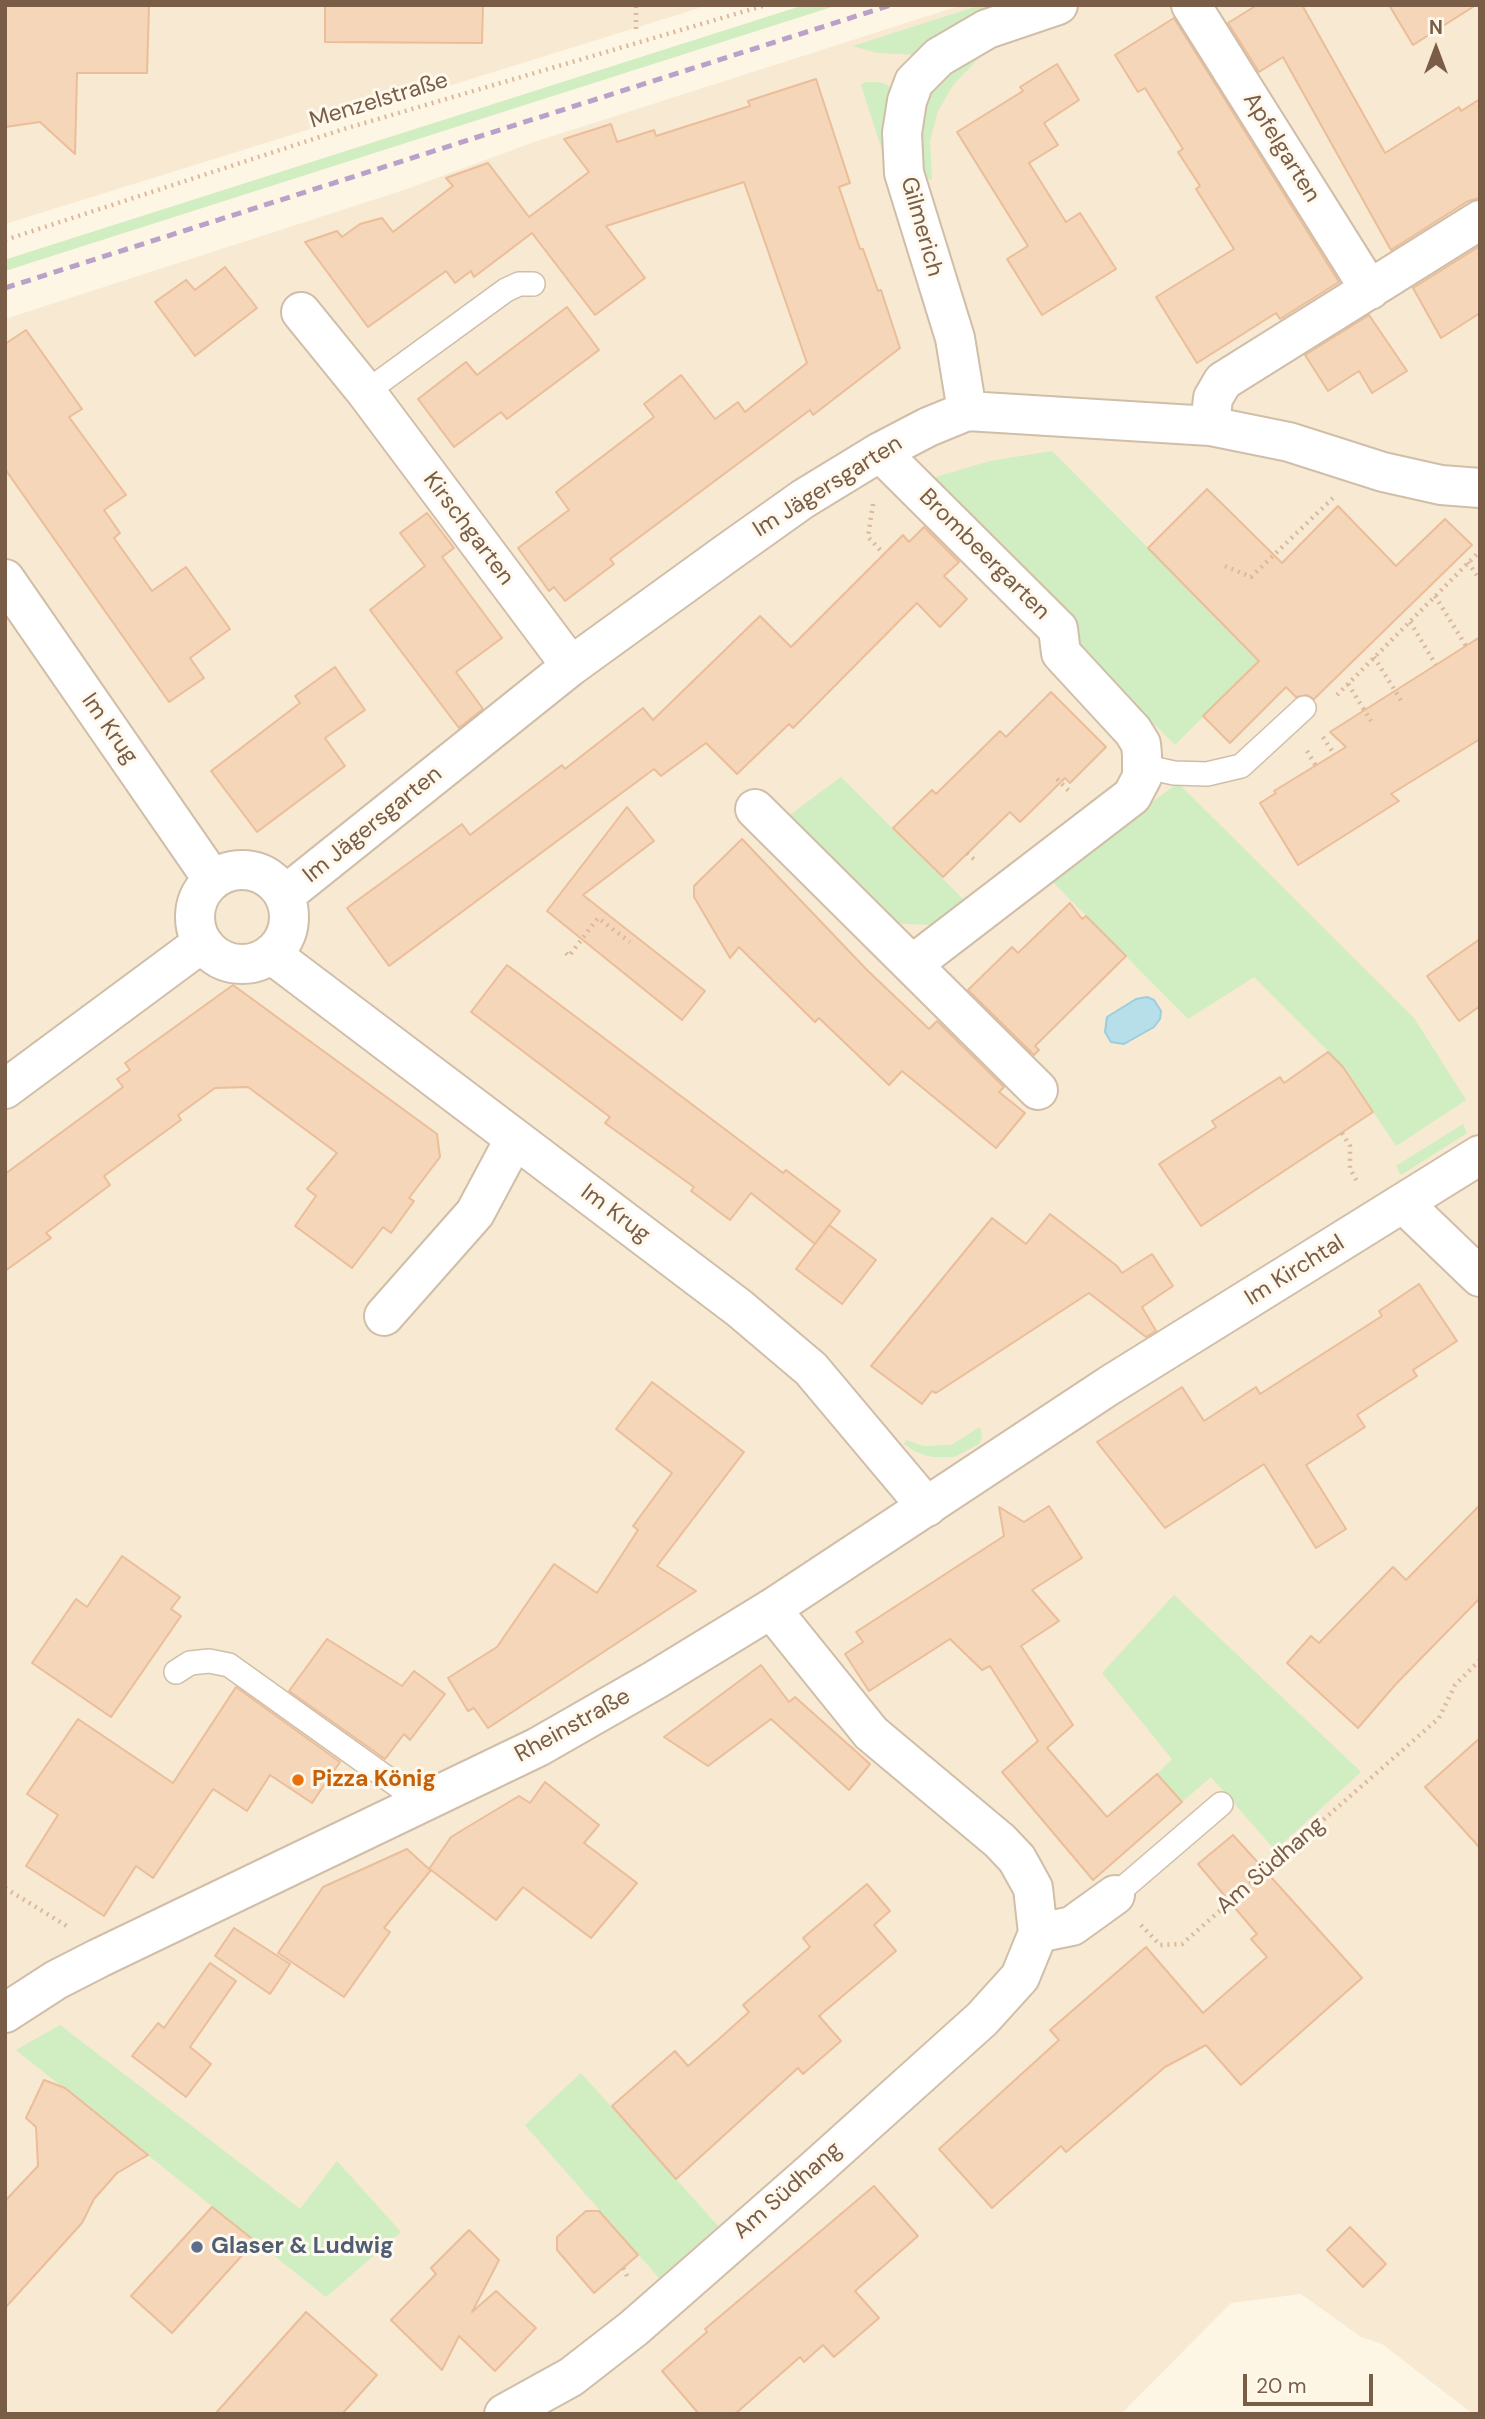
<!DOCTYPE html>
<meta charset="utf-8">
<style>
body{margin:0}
#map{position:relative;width:1485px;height:2419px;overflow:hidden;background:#fef6e4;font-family:"DM Sans",sans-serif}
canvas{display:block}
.frame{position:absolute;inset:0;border:7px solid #7a5d47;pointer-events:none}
.north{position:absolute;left:1401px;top:14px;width:70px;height:70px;-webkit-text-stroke:5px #fff9ed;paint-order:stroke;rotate:0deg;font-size:19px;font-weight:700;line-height:28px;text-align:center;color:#7a5d47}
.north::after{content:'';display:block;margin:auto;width:24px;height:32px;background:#7a5d47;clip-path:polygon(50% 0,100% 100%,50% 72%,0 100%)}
.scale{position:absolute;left:1243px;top:2374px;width:130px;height:32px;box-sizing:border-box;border:4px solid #7a5d47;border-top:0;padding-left:9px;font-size:21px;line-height:24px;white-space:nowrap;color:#7a5d47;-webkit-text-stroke:5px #fff9ed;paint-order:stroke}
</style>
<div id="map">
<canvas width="1485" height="2419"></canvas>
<div class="frame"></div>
<div class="north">N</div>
<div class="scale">20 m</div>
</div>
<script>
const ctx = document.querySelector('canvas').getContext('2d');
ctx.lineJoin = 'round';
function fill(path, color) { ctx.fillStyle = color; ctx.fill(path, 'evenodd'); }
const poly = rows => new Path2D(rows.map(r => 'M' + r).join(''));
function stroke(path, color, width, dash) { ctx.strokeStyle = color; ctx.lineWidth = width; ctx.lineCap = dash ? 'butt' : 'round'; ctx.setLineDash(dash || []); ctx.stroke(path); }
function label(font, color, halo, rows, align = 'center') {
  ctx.font = font + ' "DM Sans",sans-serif'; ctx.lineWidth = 6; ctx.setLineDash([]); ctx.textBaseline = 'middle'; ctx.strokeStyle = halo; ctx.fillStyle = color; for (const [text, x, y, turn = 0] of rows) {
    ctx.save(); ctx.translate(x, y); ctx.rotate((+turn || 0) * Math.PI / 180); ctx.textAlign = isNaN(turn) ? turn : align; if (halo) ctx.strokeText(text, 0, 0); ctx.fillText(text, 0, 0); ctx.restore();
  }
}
const residential = poly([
 [5,5,709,5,5,224],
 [962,5,1480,5,1480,2414,1473,2414,1382,2344,1361,2337,1301,2294,1231,2303,1121,2414,5,2414,5,319,407,189,534,142]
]);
const green = poly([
 [804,5,838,5,5,271,7,259],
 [981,5,986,5,983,21,922,55,877,53,853,46],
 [977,55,977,60,953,85,938,111,930,141,932,180,926,178,918,173,914,132,931,92,943,76],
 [865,82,879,82,888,85,893,90,886,153,882,150,861,85],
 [1052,451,1259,660,1175,745,1077,647,1077,627,929,479,990,461],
 [841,777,965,901,933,925,883,923,783,820],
 [1178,783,1414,1018,1466,1100,1396,1146,1343,1066,1254,977,1188,1019,1049,878],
 [1463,1124,1467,1133,1401,1175,1396,1166],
 [980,1427,982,1437,979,1444,954,1457,932,1457,916,1452,904,1444,906,1440,924,1446,951,1445],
 [1174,1595,1361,1772,1275,1850,1211,1777,1182,1802,1157,1774,1172,1759,1102,1673],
 [60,2025,300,2209,337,2161,401,2232,326,2297,16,2050],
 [581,2073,718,2226,659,2278,525,2125]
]);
const water = poly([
 [1147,997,1154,1000,1161,1011,1160,1019,1154,1027,1124,1044,1111,1042,1105,1032,1107,1017,1136,999,1147,997]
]);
const building = poly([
 [5,5,149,5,147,73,77,73,75,154,40,122,5,127,5,5],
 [325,5,483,5,482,43,325,42,325,5],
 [1257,5,1302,5,1385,153,1459,107,1461,111,1480,99,1480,198,1468,201,1391,250,1283,57,1259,72,1228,23,1257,5],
 [1389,5,1476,5,1413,45,1389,5],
 [1174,18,1339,282,1280,319,1276,313,1197,363,1156,297,1234,249,1196,189,1200,186,1178,152,1183,149,1145,88,1138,92,1115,55,1174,18],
 [1057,64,1079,100,1044,123,1058,145,1029,163,1066,222,1080,213,1116,269,1042,315,1007,259,1028,246,957,132,1023,91,1020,87,1057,64],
 [816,79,850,183,839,187,860,249,863,249,878,291,881,290,900,348,813,415,810,410,610,559,614,564,565,601,554,587,549,591,518,548,569,510,556,492,654,417,644,404,681,375,715,419,738,402,745,412,807,363,744,182,606,226,645,278,595,315,532,233,474,277,471,271,455,283,446,271,368,327,305,242,337,231,342,237,360,224,382,218,393,232,453,186,446,178,488,163,529,217,589,172,564,139,611,124,617,142,654,130,656,136,750,106,748,101,816,79],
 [1480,246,1480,313,1441,338,1413,288,1480,246],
 [225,267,257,308,195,356,155,302,186,280,195,290,225,267],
 [567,307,599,350,507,419,501,412,454,447,418,399,466,362,477,375,567,307],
 [1369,315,1407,371,1372,393,1359,371,1328,391,1305,355,1369,315],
 [26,330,82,409,69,417,126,495,104,510,120,533,114,538,152,591,186,567,230,629,190,658,204,678,169,702,5,469,5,344,26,330],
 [1207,489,1282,563,1338,506,1396,566,1445,519,1472,545,1314,699,1307,695,1296,697,1286,687,1230,743,1203,716,1259,661,1148,548,1207,489],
 [427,513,454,548,442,557,502,638,456,672,483,709,459,728,370,610,425,566,400,533,427,513],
 [924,527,959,562,944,576,967,599,940,627,917,603,793,728,789,724,737,774,706,743,661,776,654,769,389,966,347,908,462,824,470,835,562,765,565,769,643,708,653,720,760,616,791,647,903,535,909,542,924,527],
 [1480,637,1480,739,1391,794,1399,801,1298,865,1260,803,1276,793,1274,791,1346,747,1330,732,1480,637],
 [335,667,365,710,325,738,345,766,257,832,211,771,300,703,295,696,335,667],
 [1051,692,1106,747,1070,783,1065,778,1020,822,1010,812,943,877,893,828,932,790,936,794,1000,731,1006,737,1051,692],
 [627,807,654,841,583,895,705,991,682,1020,547,911,627,807],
 [742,839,867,970,929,1029,937,1021,1004,1087,999,1092,1025,1113,996,1148,902,1071,889,1085,819,1018,815,1022,739,947,730,958,694,897,694,886,742,839],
 [1070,903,1082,919,1086,916,1126,956,1035,1046,1039,1050,1034,1055,968,990,1012,947,1018,953,1070,903],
 [1480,939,1480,1006,1459,1021,1427,976,1480,939],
 [507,965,783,1173,786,1170,840,1211,815,1244,751,1193,730,1220,691,1191,694,1187,605,1123,610,1117,471,1012,507,965],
 [233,985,437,1134,440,1157,409,1198,414,1201,391,1233,383,1227,352,1268,295,1226,316,1196,307,1189,337,1153,248,1087,215,1088,178,1115,181,1120,104,1176,110,1185,46,1233,51,1238,5,1271,5,1174,123,1087,117,1079,130,1070,125,1063,233,985],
 [1328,1052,1343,1067,1373,1112,1201,1226,1159,1164,1216,1127,1212,1121,1280,1077,1284,1083,1328,1052],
 [1050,1214,1117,1266,1122,1273,1152,1254,1173,1286,1142,1307,1156,1331,1146,1337,1089,1293,936,1393,932,1391,922,1404,871,1366,992,1218,1026,1244,1050,1214],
 [829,1225,876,1260,842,1304,796,1269,829,1225],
 [1419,1284,1457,1341,1413,1370,1417,1376,1357,1415,1365,1427,1306,1465,1346,1529,1316,1548,1264,1464,1165,1528,1097,1442,1182,1387,1204,1421,1256,1387,1260,1394,1382,1316,1379,1311,1419,1284],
 [652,1382,744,1452,657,1566,696,1591,488,1728,474,1708,468,1711,448,1678,497,1647,554,1564,597,1593,638,1530,633,1526,672,1473,616,1429,652,1382],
 [1480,1505,1480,1598,1395,1685,1358,1728,1287,1663,1311,1636,1319,1643,1393,1567,1406,1580,1480,1505],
 [1049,1506,1082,1558,1032,1590,1059,1621,1021,1646,1073,1725,1047,1748,1107,1817,1157,1774,1182,1802,1093,1880,1002,1772,1038,1741,990,1666,982,1670,950,1639,869,1691,845,1654,863,1642,856,1632,1004,1536,999,1507,1024,1522,1049,1506],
 [122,1556,180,1597,171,1609,181,1616,111,1717,32,1663,76,1599,87,1607,122,1556],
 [327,1639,402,1686,414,1671,445,1694,410,1740,404,1734,385,1759,289,1691,327,1639],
 [761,1665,789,1702,795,1697,870,1764,849,1790,771,1719,708,1766,664,1737,761,1665],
 [236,1687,340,1762,312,1803,270,1775,247,1811,213,1789,153,1878,136,1866,104,1916,26,1866,58,1815,27,1794,78,1719,173,1783,236,1687],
 [1480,1738,1480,1848,1425,1787,1480,1738],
 [545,1782,599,1825,584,1843,637,1883,591,1938,523,1887,496,1920,431,1870,384,1928,390,1932,344,1997,278,1953,323,1887,407,1849,429,1869,451,1837,519,1796,530,1803,545,1782],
 [1233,1835,1362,1978,1241,2085,1206,2045,1165,2067,1066,2152,1061,2146,992,2208,939,2149,1059,2040,1050,2030,1146,1947,1203,2013,1267,1957,1251,1939,1257,1934,1198,1864,1233,1835],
 [867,1884,890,1911,874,1925,896,1951,819,2016,841,2041,803,2074,798,2068,676,2179,612,2106,675,2051,688,2066,719,2039,749,2012,743,2005,810,1947,803,1938,867,1884],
 [234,1928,290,1964,270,1994,215,1956,234,1928],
 [210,1963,236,1981,190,2047,211,2064,186,2097,132,2056,158,2023,164,2028,210,1963],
 [44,2080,65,2088,148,2155,117,2173,94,2199,82,2223,5,2308,5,2201,38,2166,36,2127,26,2118,44,2080],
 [874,2186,918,2236,855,2291,879,2318,834,2357,823,2345,804,2362,800,2357,735,2414,699,2414,662,2371,707,2332,705,2329,874,2186],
 [212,2207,255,2241,172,2333,131,2296,212,2207],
 [586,2211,599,2211,638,2255,594,2293,557,2250,557,2237,586,2211],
 [1350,2227,1386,2264,1363,2287,1327,2250,1350,2227],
 [469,2230,499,2260,472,2312,496,2291,536,2328,495,2371,459,2336,442,2370,391,2320,436,2274,431,2268,469,2230],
 [306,2312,377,2375,342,2414,215,2414,306,2312]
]);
const path = poly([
 [636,29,636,5],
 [5,240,344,129,766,5],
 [873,504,868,537,883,553],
 [1468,562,1480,580],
 [1225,566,1251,577,1333,498],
 [1435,596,1466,646],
 [1410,622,1436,665],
 [1374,657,1402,702],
 [1348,684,1371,721],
 [1337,695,1480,551],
 [1323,737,1334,754],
 [1307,751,1316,766],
 [1057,779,1071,793],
 [967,853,977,862],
 [566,953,569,956,598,918,630,942],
 [1342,1133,1350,1146,1350,1169,1357,1181],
 [5,1888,70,1928],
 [1141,1925,1160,1945,1182,1944,1439,1718,1455,1685,1480,1660],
 [623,2268,629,2280]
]);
const service = poly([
 [366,392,506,290,519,284,533,284],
 [1142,766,1174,773,1207,774,1241,766,1304,708],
 [176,1672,190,1663,209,1661,229,1665,422,1803],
 [1115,1895,1221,1804]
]);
const minor = poly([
 [1191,5,1370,290],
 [301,312,366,392,571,666],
 [967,411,955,338,904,173,902,133,907,101,914,82,939,57,987,29,1058,5],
 [1210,426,1213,398,1223,381,1480,220],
 [880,452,1058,629,1061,653,1133,731,1141,744,1142,755,1142,777,1132,796,913,964],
 [5,579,213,880],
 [755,809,1038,1090],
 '195 917a47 47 0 1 1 94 0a47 47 0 1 1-94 0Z',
 [285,895,571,666,727,553,803,499,880,452,928,427,967,411,1210,426,1289,442,1383,472,1441,485,1480,488],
 [271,954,739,1308,811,1369,927,1507],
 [5,1089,202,943],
 [1404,1204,1480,1277],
 [384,1316,475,1213,514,1140],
 [1038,1933,1072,1926,1115,1895],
 [504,2414,571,2377,634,2328,813,2171,982,2019,1020,1977,1038,1933,1033,1888,1017,1859,1000,1841,871,1733,771,1609]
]);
const tertiary = poly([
 [5,2013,56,1980,99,1958,538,1747,655,1680,771,1609,1110,1385,1480,1155]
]);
const rail = poly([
 [5,288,891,5]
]);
const markers = [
 [298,1780,7,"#e8710a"],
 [197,2247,7,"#5c6f8a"]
];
const streetNames = [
 ["Menzelstraße",379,101,-17],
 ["Apfelgarten",1281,148,58],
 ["Gilmerich",921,227,74],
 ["Im Jägersgarten",828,487,-32],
 ["Kirschgarten",468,529,53],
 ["Brombeergarten",984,555,45],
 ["Im Krug",109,729,55],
 ["Im Jägersgarten",373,825,-39],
 ["Im Krug",615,1214,37],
 ["Im Kirchtal",1295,1271,-32],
 ["Rheinstraße",573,1726,-29],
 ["Am Südhang",1271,1866,-41],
 ["Am Südhang",788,2191,-41]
];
const foodNames = [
 ["Pizza König",312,1780]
];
const serviceNames = [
 ["Glaser & Ludwig",211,2247]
];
fill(residential, '#f7e9d2');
fill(green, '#d0eec1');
fill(water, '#b7dfea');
stroke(water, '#9ccedd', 2);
fill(building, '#f6d6b9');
stroke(building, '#ebbd98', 2);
stroke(service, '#d1bea9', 26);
stroke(minor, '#d1bea9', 42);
stroke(tertiary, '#d1bea9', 42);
stroke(path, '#dcb99c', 4.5, [2, 5]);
stroke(service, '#fff', 23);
stroke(minor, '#fff', 38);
stroke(tertiary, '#fff', 38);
stroke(rail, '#baa1c9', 5, [10, 7]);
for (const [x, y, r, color] of markers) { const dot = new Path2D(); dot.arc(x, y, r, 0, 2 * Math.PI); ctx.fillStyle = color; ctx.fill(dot); stroke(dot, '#fff9ed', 2.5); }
label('23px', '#7a5d47', '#fff9ed', streetNames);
label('bold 23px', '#c56008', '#fff9ed', foodNames, 'left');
label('bold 23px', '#4e5e75', '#fff9ed', serviceNames, 'left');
</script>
